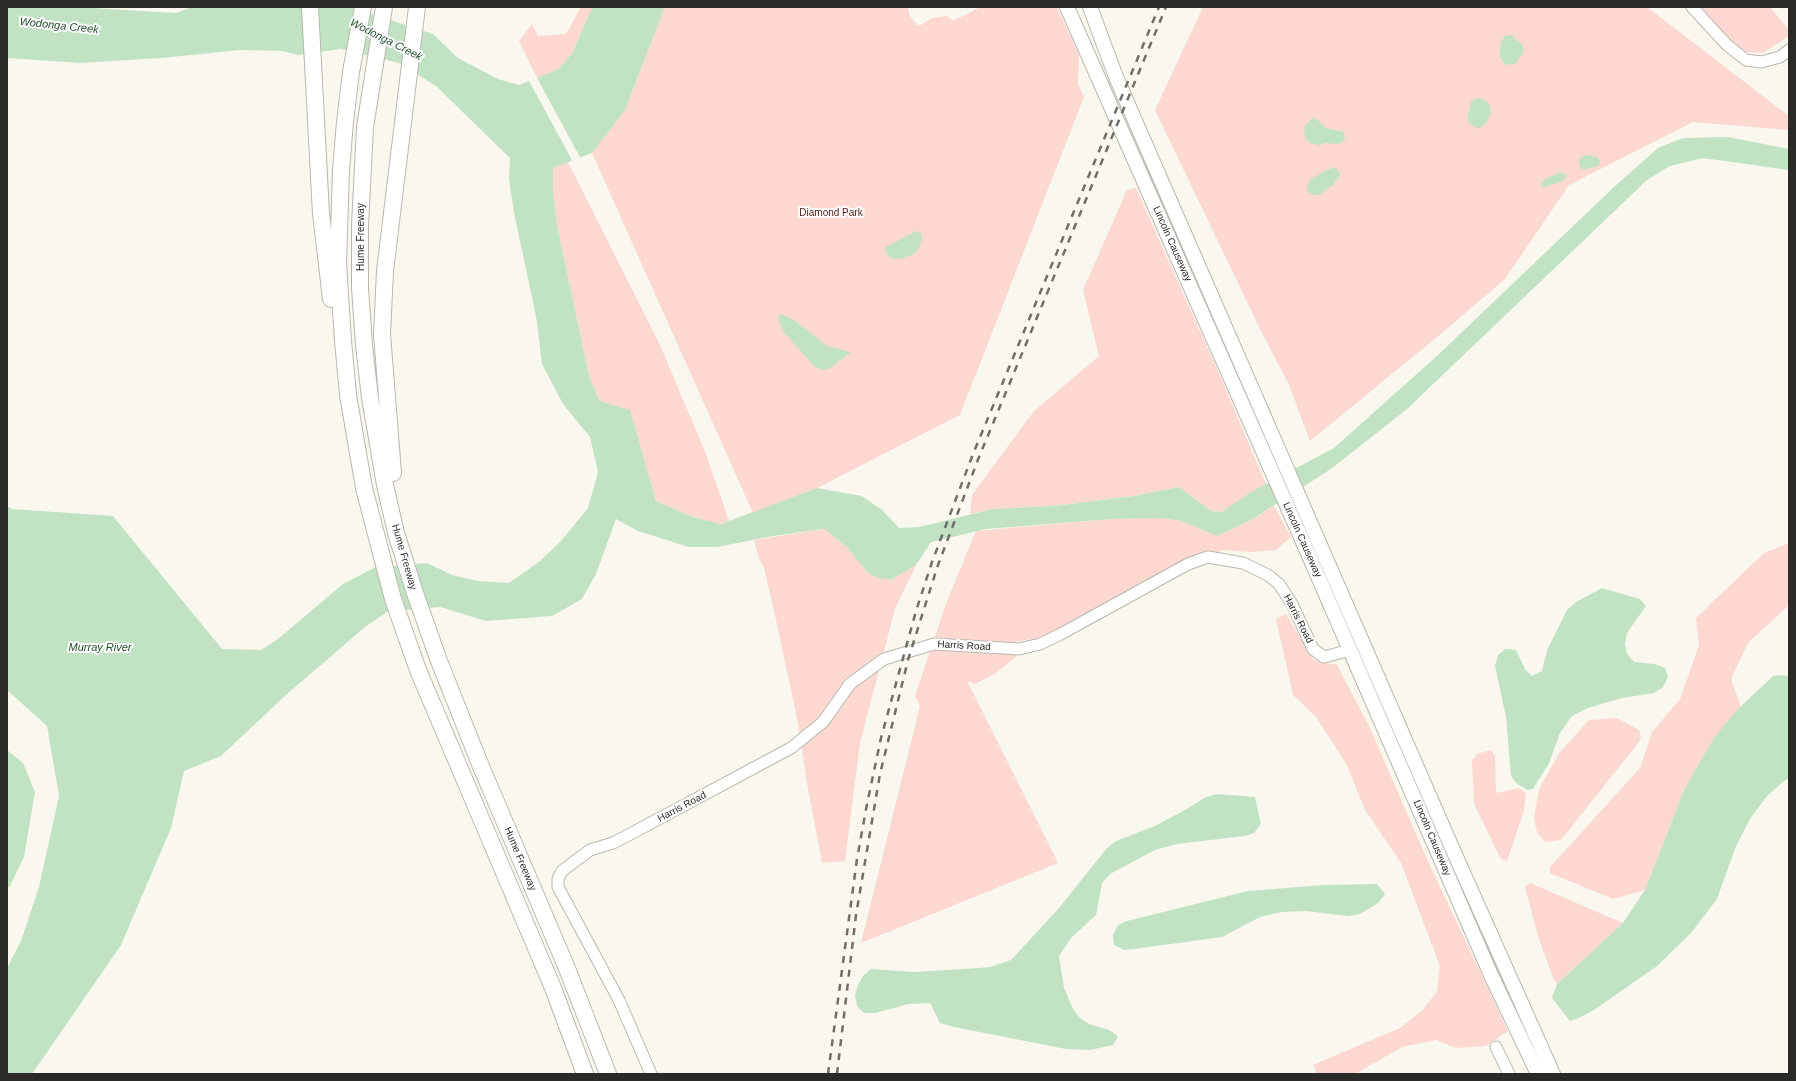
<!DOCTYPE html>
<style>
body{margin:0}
#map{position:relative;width:1796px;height:1081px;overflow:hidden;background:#faf7ee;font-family:Arial,sans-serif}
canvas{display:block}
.frame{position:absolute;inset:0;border:8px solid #2b2a27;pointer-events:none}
</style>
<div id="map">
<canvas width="1796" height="1081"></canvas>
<div class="frame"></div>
</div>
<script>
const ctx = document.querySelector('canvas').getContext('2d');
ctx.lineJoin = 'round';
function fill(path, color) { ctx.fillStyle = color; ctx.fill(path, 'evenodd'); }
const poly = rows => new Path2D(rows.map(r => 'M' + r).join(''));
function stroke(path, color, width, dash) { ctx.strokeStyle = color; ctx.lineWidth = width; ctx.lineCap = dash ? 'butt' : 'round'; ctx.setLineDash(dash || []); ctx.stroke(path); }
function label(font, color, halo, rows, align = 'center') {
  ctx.font = font + ' Arial,sans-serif'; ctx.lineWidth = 4; ctx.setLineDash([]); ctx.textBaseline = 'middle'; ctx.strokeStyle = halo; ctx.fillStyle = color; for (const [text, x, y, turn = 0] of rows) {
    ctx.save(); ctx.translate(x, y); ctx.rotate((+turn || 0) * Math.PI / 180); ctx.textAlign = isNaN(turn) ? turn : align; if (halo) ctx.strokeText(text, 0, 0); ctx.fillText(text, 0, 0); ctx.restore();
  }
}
const green = poly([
 [581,7,594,7,589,14,573,52,559,69,537,78,519,41,532,24,538,36,566,34],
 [665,7,908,7,910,17,919,26,932,18,947,16,953,21,981,7,1057,7,1079,55,1078,84,1084,97,960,415,817,488,753,513,592,153,625,110],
 [1203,7,1647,7,1789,116,1789,130,1693,122,1569,185,1505,279,1442,333,1310,441,1289,385,1260,329,1155,110],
 [1701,7,1770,7,1789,30,1789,36,1763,53,1745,52,1733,43],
 [568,162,660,345,706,454,729,521,718,524,693,517,656,501,647,470,600,401,589,376,558,230,553,194,553,168],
 [1136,188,1221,378,1266,484,1221,512,1211,511,1179,487,1134,496,1053,506,993,509,970,514,972,495,1034,411,1099,356,1083,290,1127,190],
 [1274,506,1291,537,1276,550,1251,552,1223,550,1172,568,1042,637,1015,642,1017,656,995,674,975,684,967,681,1058,863,861,943,920,706,915,696,947,601,976,531,1113,519,1161,518,1181,521,1217,536,1251,520],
 [824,529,846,546,867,572,891,580,916,565,895,609,860,743,845,861,822,863,808,789,797,718,774,611,764,568,758,556,754,540],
 [1789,543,1789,605,1748,643,1731,679,1741,707,1713,739,1684,790,1645,890,1613,899,1550,873,1550,867,1640,768,1652,732,1680,699,1699,645,1696,618,1764,553],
 [1286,614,1314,660,1337,665,1370,728,1427,859,1508,1031,1486,1046,1456,1048,1436,1040,1402,1047,1355,1074,1317,1074,1313,1065,1400,1028,1423,1010,1437,991,1440,966,1401,863,1365,810,1347,765,1316,717,1293,695,1276,619],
 [1617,718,1639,730,1641,737,1639,742,1561,840,1545,842,1537,832,1534,819,1539,789,1560,752,1589,720],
 [1491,750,1495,756,1496,793,1519,788,1526,793,1524,810,1507,861,1501,859,1474,804,1472,761,1477,754],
 [1530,883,1623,923,1557,984,1553,978,1538,936,1525,887]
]);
const water = poly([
 [7,7,75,7,176,13,192,7,351,7,433,34,458,58,498,79,519,85,559,69,573,52,589,14,594,7,665,7,625,110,592,153,553,168,553,194,558,230,589,376,600,401,630,410,656,501,693,517,721,524,817,488,862,496,882,510,899,528,919,527,993,509,1053,506,1134,496,1179,487,1211,511,1221,512,1253,491,1334,448,1438,355,1614,187,1658,148,1683,138,1728,137,1789,149,1789,170,1703,158,1670,166,1647,180,1407,409,1331,469,1251,520,1217,536,1181,521,1161,518,1113,519,986,529,931,542,916,565,891,580,878,578,867,572,846,546,824,529,773,536,717,547,689,547,638,531,616,519,596,574,582,599,552,616,486,621,440,607,387,612,365,627,287,694,221,756,184,771,171,828,121,945,32,1074,7,1074,7,968,21,941,39,887,59,796,47,726,7,690,7,506,12,509,113,516,222,649,261,650,278,639,343,584,374,568,427,563,452,575,478,581,509,583,540,561,561,541,588,508,598,472,590,437,563,404,542,364,536,316,514,213,509,179,510,158,436,86,399,63,341,49,298,55,282,51,240,50,162,58,80,63,7,58],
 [1511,35,1523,45,1523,53,1515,64,1506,65,1500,58,1500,52,1501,42,1505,36],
 [1478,98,1485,100,1490,105,1491,114,1486,123,1478,129,1468,122,1468,116,1471,101],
 [1312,118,1317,119,1326,128,1344,132,1345,140,1339,144,1325,143,1319,145,1310,143,1306,139,1304,132,1305,126],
 [1584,155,1598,157,1600,163,1598,166,1583,170,1579,165,1579,160],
 [1335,167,1341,174,1333,185,1319,195,1313,195,1309,193,1307,188,1309,181,1324,171],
 [1561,172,1567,175,1563,181,1542,188,1541,184,1545,179],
 [916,231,921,233,922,238,920,246,914,254,901,259,892,259,887,255,885,251,886,247],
 [782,314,794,320,827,346,850,352,850,353,827,370,822,370,815,367,782,330,778,317],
 [1602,588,1640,599,1646,606,1627,633,1625,644,1627,654,1634,662,1655,664,1665,668,1668,677,1663,687,1654,693,1622,698,1588,708,1572,716,1560,733,1549,763,1539,779,1533,789,1527,790,1516,783,1511,776,1506,717,1495,666,1498,655,1505,649,1516,650,1525,669,1532,676,1542,671,1547,650,1567,610,1576,602],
 [1781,675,1789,676,1789,778,1784,781,1767,796,1750,819,1736,846,1717,899,1691,933,1657,966,1594,1010,1581,1017,1570,1021,1552,998,1557,984,1623,923,1645,890,1684,790,1713,739,1737,710,1773,676],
 [7,750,23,763,35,792,24,857,10,886,7,888],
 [1217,794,1255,797,1261,824,1254,833,1244,836,1177,844,1155,850,1110,874,1102,883,1096,915,1071,938,1059,956,1064,988,1073,1009,1080,1018,1089,1024,1109,1030,1118,1036,1113,1045,1090,1050,1066,1049,954,1027,940,1023,930,1003,909,1004,875,1013,864,1013,857,1006,855,995,858,985,863,976,871,969,914,972,979,968,990,967,1011,960,1059,908,1107,848,1116,841,1155,826,1185,810,1206,797],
 [1377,884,1385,894,1378,903,1360,914,1349,916,1305,911,1282,912,1260,917,1222,937,1134,949,1124,950,1114,945,1113,935,1118,925,1127,921,1248,891,1324,885]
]);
const pier = poly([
 [536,76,581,159,573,162,528,79]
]);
const minor = poly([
 [1692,7,1727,45,1746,60,1761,62,1780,57,1789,50],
 [1496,1047,1509,1074],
 [651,1074,619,1000,558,887,558,879,562,871,590,850,613,843,636,831,791,748,823,722,850,684,884,659,934,644,1019,649,1040,644,1059,635,1188,564,1208,557,1243,563,1268,575,1279,584,1292,604,1313,649,1324,657,1350,650]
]);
const major = poly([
 [1067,7,1307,551,1491,975,1538,1074],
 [1090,7,1116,77,1453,850,1553,1074]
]);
const highway = poly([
 [310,7,321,214,331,299],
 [363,7,351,72,345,122,341,170,338,263,343,341,348,395,364,488,393,599,418,670,553,988,585,1074],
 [384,7,365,127,360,225,360,288,364,345,370,398,385,485,396,533,415,593,439,661,480,764,566,966,608,1074],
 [393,473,382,334,385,271,417,7]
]);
const rail = poly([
 [828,1074,857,859,867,804,881,738,916,611,932,562,973,454,1159,7],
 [837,1074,856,915,880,774,908,660,923,612,938,565,979,457,1166,7]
]);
const parkNames = [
 ["Diamond Park",831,213]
];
const streetNames = [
 ["Hume Freeway",361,237,-90],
 ["Lincoln Causeway",1172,244,66],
 ["Lincoln Causeway",1302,540,66],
 ["Hume Freeway",404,557,74],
 ["Harris Road",1298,619,63],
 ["Harris Road",964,646,3],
 ["Harris Road",682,807,-28],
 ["Lincoln Causeway",1432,838,67],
 ["Hume Freeway",520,859,67]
];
const waterNames = [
 ["Wodonga Creek",59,26,6],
 ["Wodonga Creek",386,40,27],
 ["Murray River",100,648]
];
fill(green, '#fcd8d1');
fill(water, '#c1e3c4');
fill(pier, '#faf7ee');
stroke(minor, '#bab7af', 13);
stroke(major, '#bab7af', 16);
stroke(highway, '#bab7af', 18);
stroke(minor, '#fff', 11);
stroke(major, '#fff', 14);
stroke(highway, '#fff', 16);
stroke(rail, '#706e69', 2.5, [7, 7]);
label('10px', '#541c13', '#fff', parkNames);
label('10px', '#2b2a27', '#fff', streetNames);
label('italic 11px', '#1e4f26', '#fff', waterNames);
</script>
